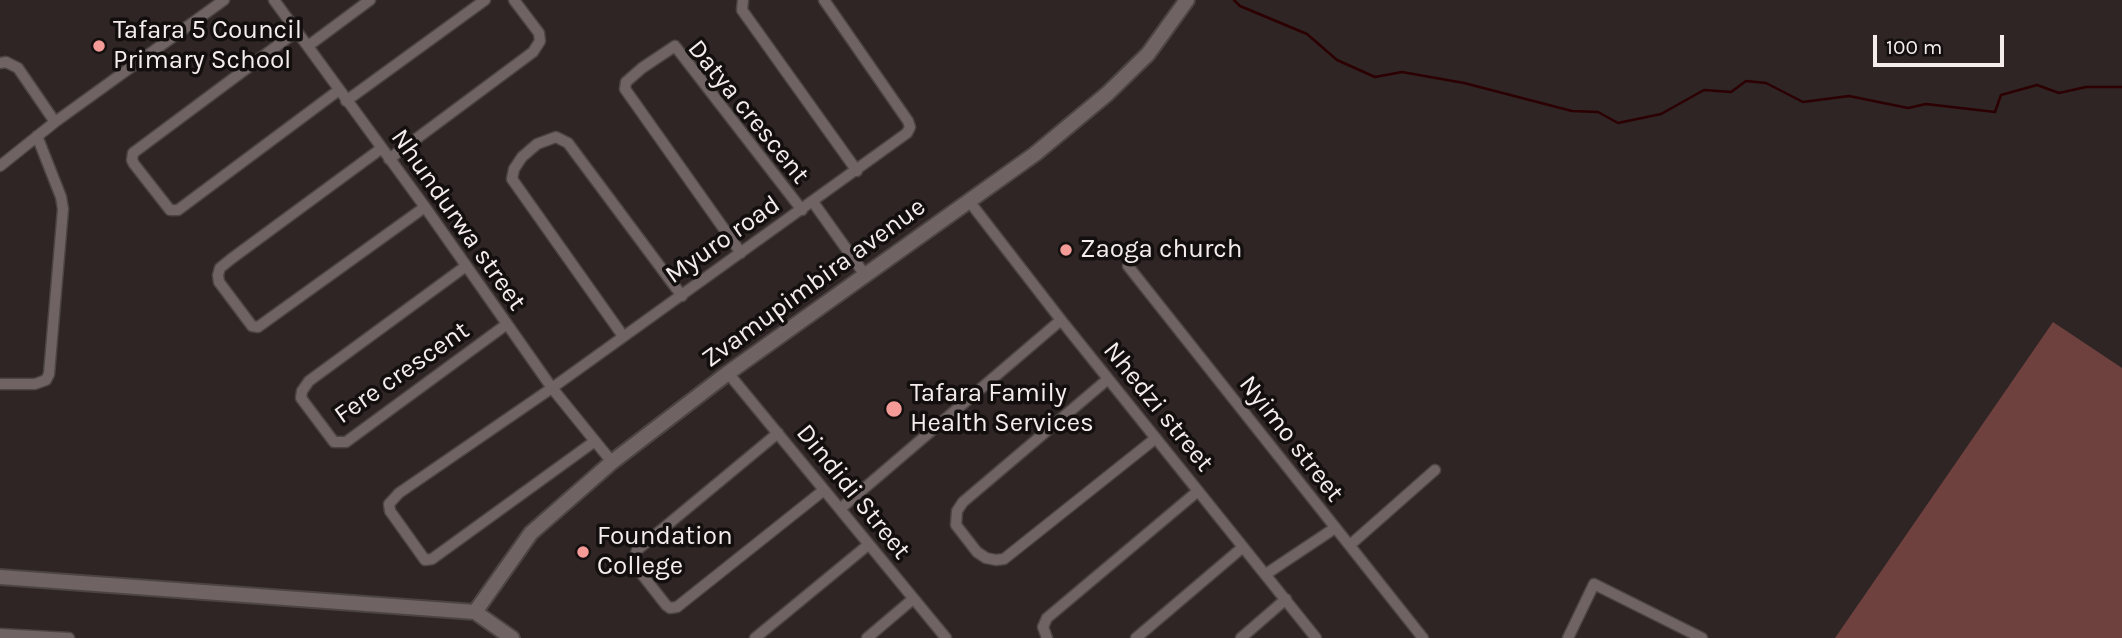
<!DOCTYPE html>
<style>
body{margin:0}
#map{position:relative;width:2122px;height:638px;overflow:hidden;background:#2e2524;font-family:Karla,sans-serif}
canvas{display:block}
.scale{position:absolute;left:1873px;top:35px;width:131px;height:32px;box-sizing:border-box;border:4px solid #f4edec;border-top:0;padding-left:9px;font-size:21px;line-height:24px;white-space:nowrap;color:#f4edec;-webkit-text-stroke:5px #130f0f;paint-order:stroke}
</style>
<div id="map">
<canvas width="2122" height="638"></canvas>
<div class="scale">100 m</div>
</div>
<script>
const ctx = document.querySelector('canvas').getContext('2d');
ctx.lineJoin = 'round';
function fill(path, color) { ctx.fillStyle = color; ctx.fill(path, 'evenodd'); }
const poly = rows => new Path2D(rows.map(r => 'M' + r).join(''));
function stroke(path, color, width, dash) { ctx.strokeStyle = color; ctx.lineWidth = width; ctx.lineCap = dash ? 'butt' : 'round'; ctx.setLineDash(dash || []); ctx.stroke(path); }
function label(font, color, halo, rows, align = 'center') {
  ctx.font = font + ' Karla,sans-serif'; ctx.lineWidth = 7; ctx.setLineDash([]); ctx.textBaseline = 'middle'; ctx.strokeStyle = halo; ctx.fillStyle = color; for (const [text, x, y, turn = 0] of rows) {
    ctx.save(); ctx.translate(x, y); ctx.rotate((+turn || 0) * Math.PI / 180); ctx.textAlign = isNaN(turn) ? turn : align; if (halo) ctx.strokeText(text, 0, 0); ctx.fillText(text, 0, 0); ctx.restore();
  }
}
const green = poly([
 [2053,322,2122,368,2122,638,1835,638]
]);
const stream = poly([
 [1234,0,1240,6,1307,34,1337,60,1375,77,1402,72,1464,83,1572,111,1598,112,1618,123,1661,114,1704,90,1731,92,1746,81,1766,83,1803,102,1849,96,1908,108,1926,104,1995,112,2001,95,2037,85,2059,93,2086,87,2122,87]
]);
const street = poly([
 [274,0,425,207,552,388,612,462],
 [743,0,742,10,857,171],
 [297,31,133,153,132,160,134,164,170,210,178,210,339,90],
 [308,46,370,0],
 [0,63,6,62,18,68,55,122],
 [346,101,485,0],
 [382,148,231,259,220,268,218,275,219,282,252,326,258,327,425,207],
 [389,159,533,52,540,41,539,33,514,0],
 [0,166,55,122,224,0],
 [969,201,1061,320,1316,638],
 [813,202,865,275],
 [741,253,625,89,626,82,642,68,675,46,802,210],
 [466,266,309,381,302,391,301,398,334,442,346,442,507,324],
 [1128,266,1423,638],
 [623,336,512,179,514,169,522,157,537,144,556,137,568,143,682,296],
 [728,373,946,638],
 [1108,379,963,502,957,511,956,525,977,552,986,558,996,560,1004,559,1156,438],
 [0,384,35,384,46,380,49,374,63,209,61,197,37,136],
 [778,433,637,550,633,563,666,605,670,608,677,607,824,490],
 [595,441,432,559,425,560,390,511,389,504,399,493,552,388,907,133,910,127,908,121,824,0],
 [840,509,1061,320],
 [1350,545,1435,470],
 [1266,574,1335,528],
 [0,634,69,638],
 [755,638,868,545],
 [867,638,913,599],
 [1047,638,1043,627,1047,618,1198,491],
 [1136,638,1243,547],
 [1241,638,1286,599],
 [1568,638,1594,584,1702,638]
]);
const secondary = poly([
 [0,577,475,612],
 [475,612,531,533,612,462,728,373,1035,154,1107,94,1148,54,1187,0],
 [475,612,512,638]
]);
const markers = [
 [99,46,7,"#f59b97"],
 [1066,250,7,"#f59b97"],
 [894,409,9,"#f59b97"],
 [583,552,7,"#f59b97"]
];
const poiNames = [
 ["Tafara 5 Council",113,31],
 ["Primary School",113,61],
 ["Zaoga church",1080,250],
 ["Tafara Family",910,394],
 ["Health Services",910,424],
 ["Foundation",597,537],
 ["College",597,567]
];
const streetNames = [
 ["Datya crescent",748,112,51],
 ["Nhundurwa street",458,220,55],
 ["Myuro road",723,240,-35],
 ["Zvamupimbira avenue",814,283,-36],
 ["Fere crescent",402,373,-35],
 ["Nhedzi street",1158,407,51],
 ["Nyimo street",1291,439,52],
 ["Dindidi Street",853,492,51]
];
fill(green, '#6e413f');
stroke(stream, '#2c0003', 2.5);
stroke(street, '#4b4443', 13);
stroke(secondary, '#4b4443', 18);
stroke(street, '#6f6363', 10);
stroke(secondary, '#6f6363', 14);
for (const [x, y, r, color] of markers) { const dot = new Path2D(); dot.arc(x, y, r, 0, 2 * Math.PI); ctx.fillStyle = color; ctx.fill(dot); stroke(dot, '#130f0f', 2.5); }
label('26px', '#f4edec', '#130f0f', poiNames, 'left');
label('26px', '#f4edec', '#130f0f', streetNames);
</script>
